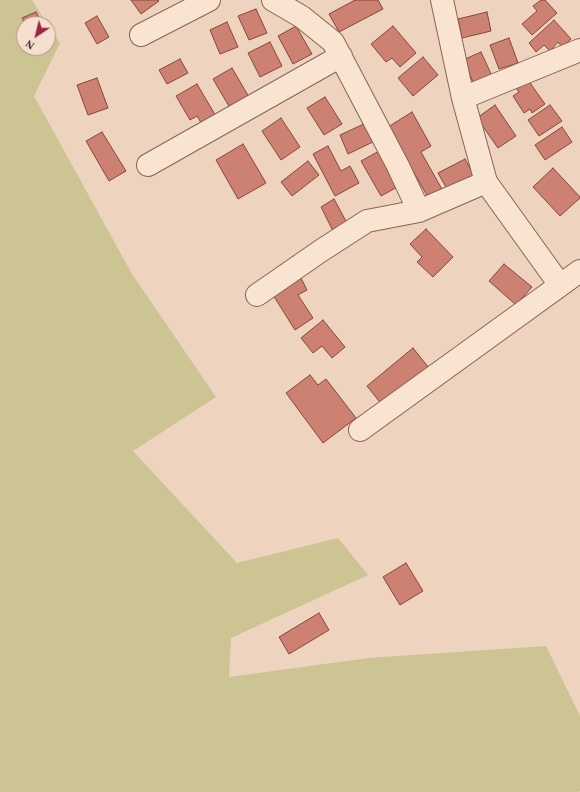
<!DOCTYPE html>
<style>
body{margin:0}
#map{position:relative;width:580px;height:792px;overflow:hidden;background:#eed3be;font-family:Georgia,serif}
canvas{display:block}
.north{position:absolute;left:16px;top:16px;width:40px;height:40px;box-sizing:border-box;background:#f6e0cd;border:1px solid #a99486;border-radius:50%;rotate:215deg;font-size:11px;font-weight:700;line-height:16px;text-align:center;color:#36211b}
.north::after{content:'';display:block;margin:auto;width:14px;height:18px;background:#972544;clip-path:polygon(50% 0,100% 100%,50% 72%,0 100%)}
</style>
<div id="map">
<canvas width="580" height="792"></canvas>
<div class="north">N</div>
</div>
<script>
const ctx = document.querySelector('canvas').getContext('2d');
ctx.lineJoin = 'round';
function fill(path, color) { ctx.fillStyle = color; ctx.fill(path, 'evenodd'); }
const poly = rows => new Path2D(rows.map(r => 'M' + r).join(''));
function stroke(path, color, width, dash) { ctx.strokeStyle = color; ctx.lineWidth = width; ctx.lineCap = dash ? 'butt' : 'round'; ctx.setLineDash(dash || []); ctx.stroke(path); }
const green = poly([
 [0,0,32,0,47,24,24,24,24,48,48,48,48,25,60,43,34,96,132,274,216,397,133,451,237,563,338,538,368,575,231,638,229,677,369,658,546,646,580,716,580,791,578,792,0,792]
]);
const building = poly([
 [131,0,158,0,159,1,141,14,131,0],
 [355,0,378,0,383,9,339,32,329,14,355,0],
 [541,0,545,0,557,13,532,35,522,24,537,11,533,6,541,0],
 [256,9,267,33,249,40,238,16,256,9],
 [36,12,42,24,25,24,22,18,36,12],
 [487,12,491,31,462,38,458,19,487,12],
 [97,16,109,37,97,44,85,23,97,16],
 [554,20,571,39,562,47,558,42,550,51,544,45,536,52,529,43,554,20],
 [227,22,238,47,220,54,210,30,227,22],
 [296,26,312,54,293,64,278,36,296,26],
 [393,26,416,53,400,67,392,58,386,62,371,44,393,26],
 [509,38,518,63,499,69,490,45,509,38],
 [270,42,282,66,260,77,248,53,270,42],
 [481,52,492,76,474,84,463,60,481,52],
 [423,57,438,75,413,96,398,78,423,57],
 [180,59,188,73,167,84,159,70,180,59],
 [232,68,249,97,230,108,213,79,232,68],
 [97,78,108,108,88,115,77,85,97,78],
 [528,80,545,104,532,113,530,109,524,113,513,96,519,92,516,88,528,80],
 [197,84,217,118,203,126,197,116,190,120,176,96,197,84],
 [325,97,342,124,324,135,307,108,325,97],
 [495,105,516,136,498,148,477,118,495,105],
 [550,105,562,121,539,136,528,120,550,105],
 [412,112,431,146,421,152,443,191,429,199,388,127,412,112],
 [281,118,300,147,281,160,262,131,281,118],
 [366,123,375,141,348,154,340,135,366,123],
 [562,127,572,142,545,160,535,145,562,127],
 [102,132,126,171,109,181,86,141,102,132],
 [243,144,266,183,238,199,216,160,243,144],
 [328,146,341,171,350,166,359,183,335,196,313,154,328,146],
 [381,150,401,185,381,196,361,161,381,150],
 [465,159,474,175,447,189,438,173,465,159],
 [308,161,319,175,292,196,281,182,308,161],
 [553,168,580,197,580,198,560,216,533,187,553,168],
 [334,199,347,223,333,231,321,207,334,199],
 [426,229,453,257,433,277,417,262,422,257,410,244,426,229],
 [504,264,532,287,516,305,489,281,504,264],
 [301,278,307,290,298,295,313,318,295,330,273,295,301,278],
 [323,320,345,347,332,358,322,346,313,353,301,338,323,320],
 [413,348,429,368,383,406,367,386,413,348],
 [310,375,318,385,326,379,356,418,323,443,286,393,310,375],
 [406,563,423,591,400,605,383,577,406,563],
 [319,613,329,630,289,654,279,637,319,613]
]);
const minor = poly([
 [273,0,302,17,333,42,398,166,419,211,486,182,463,98,580,50],
 [442,0,463,98],
 [141,35,209,0],
 [148,165,341,56],
 [486,182,560,285],
 [257,295,322,250,367,221,419,211],
 [360,430,580,271]
]);
fill(green, '#ccc492');
fill(building, '#cd8173');
stroke(building, '#86463c', 1);
stroke(minor, '#876456', 24);
stroke(minor, '#f9e3d1', 22);
</script>
